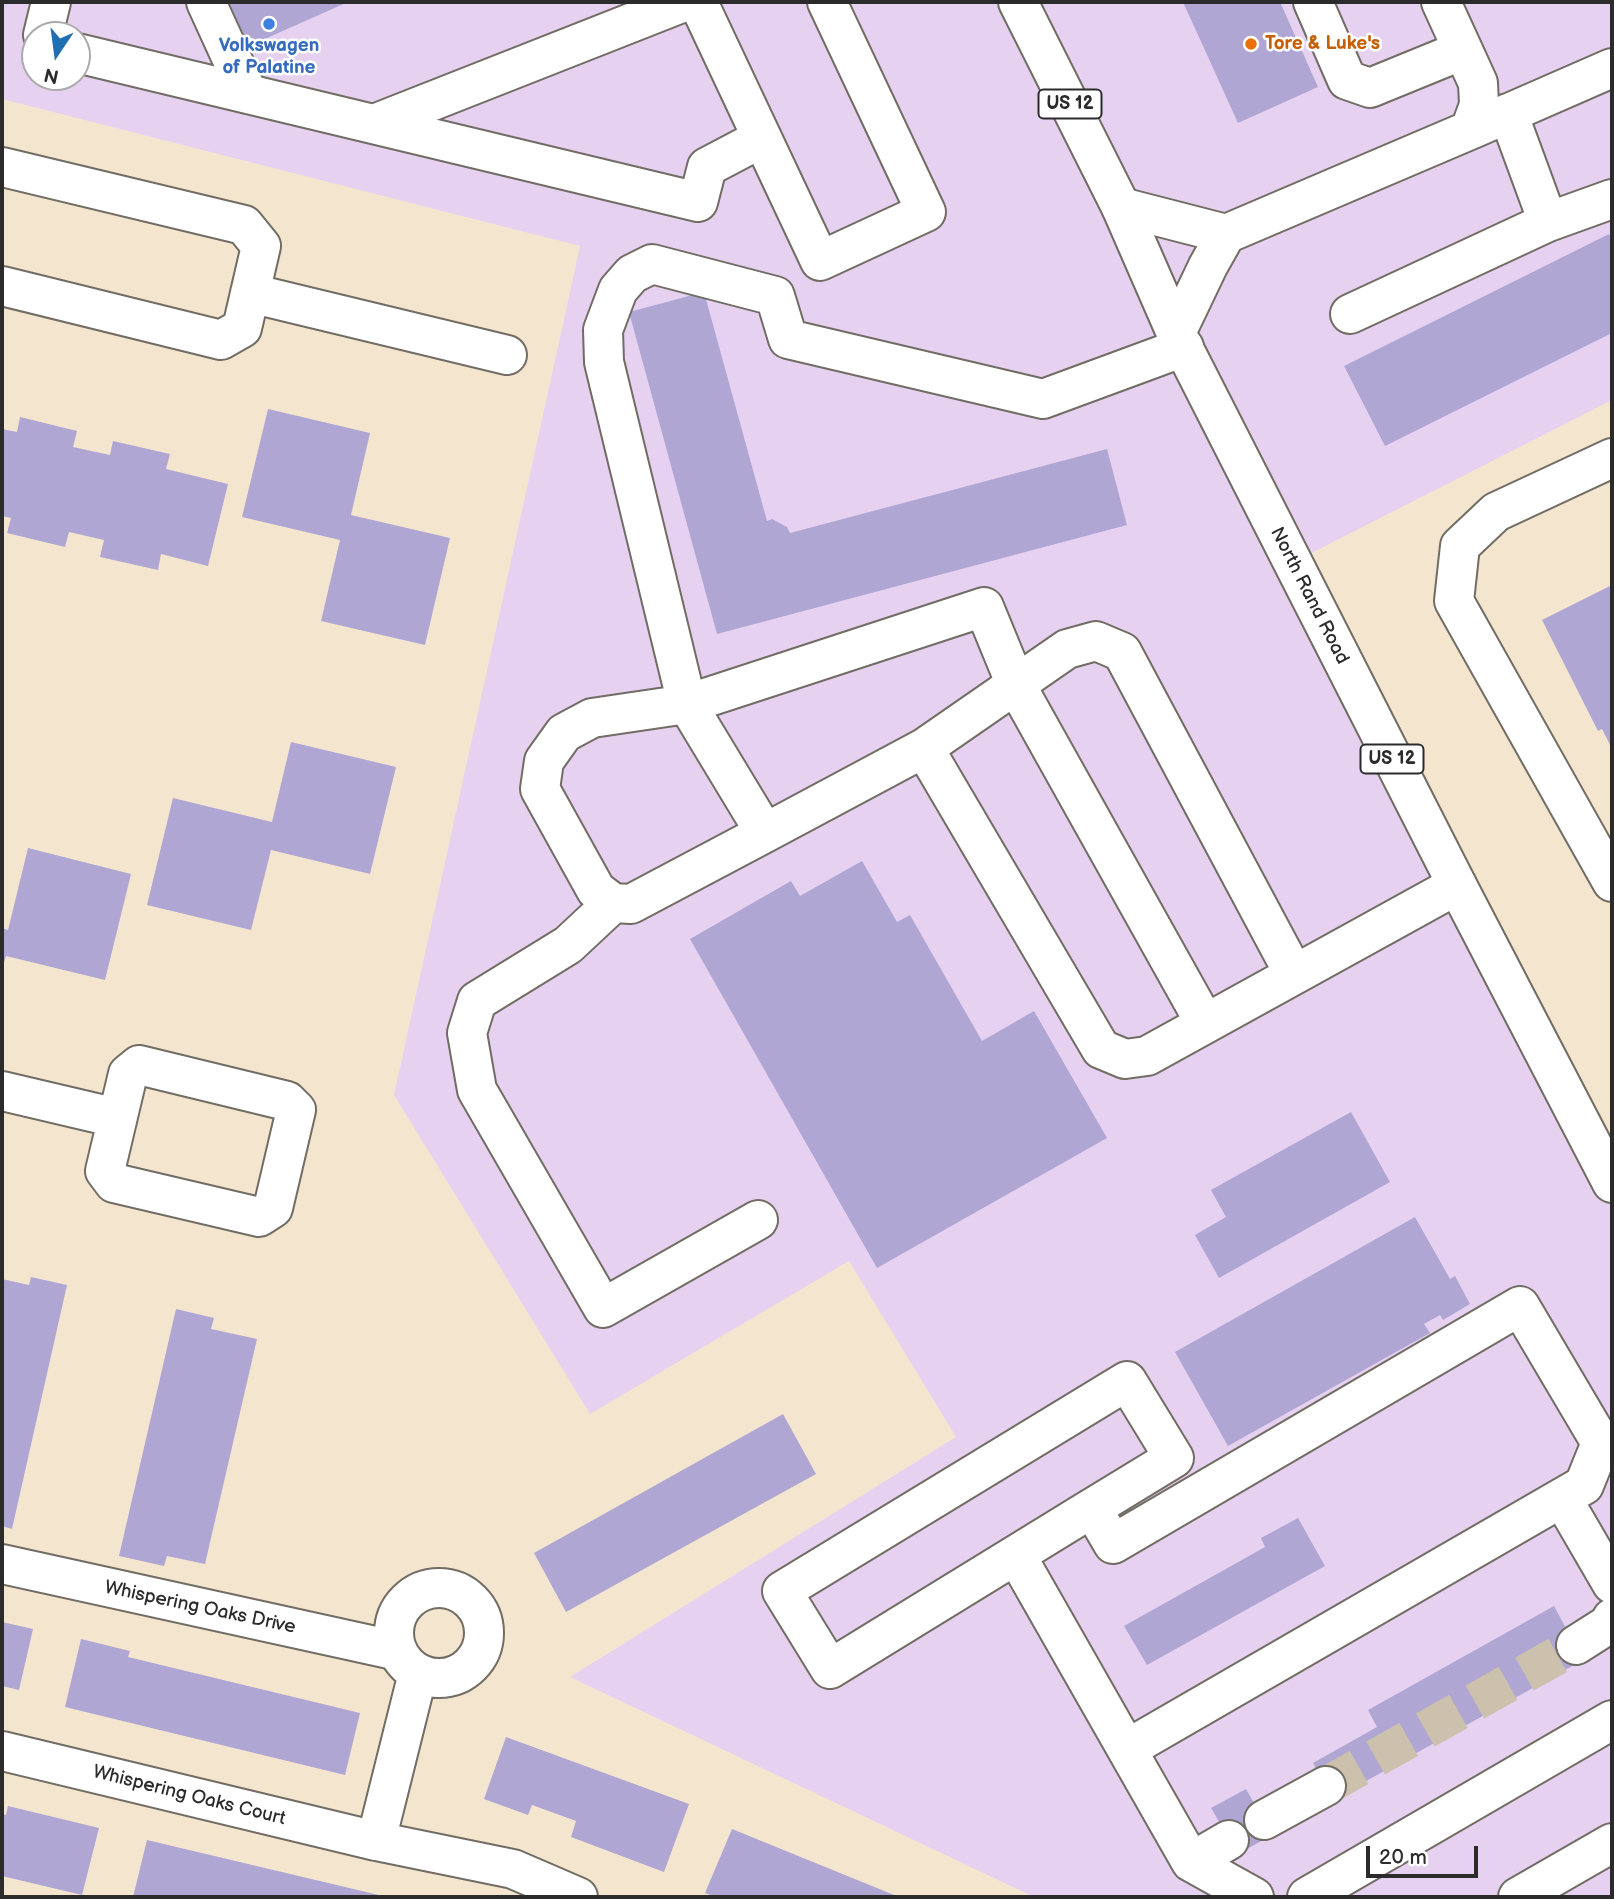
<!DOCTYPE html>
<style>
body{margin:0}
#map{position:relative;width:1614px;height:1899px;overflow:hidden;background:#f4e6ce;font-family:"Balsamiq Sans",sans-serif}
canvas{display:block}
.frame{position:absolute;inset:0;border:4px solid #2b2b2b;pointer-events:none}
.north{position:absolute;left:21px;top:21px;width:70px;height:70px;box-sizing:border-box;background:#fff;border:2px solid #aaa;border-radius:50%;rotate:193deg;font-size:19px;font-weight:700;line-height:28px;text-align:center;color:#2b2b2b}
.north::after{content:'';display:block;margin:auto;width:24px;height:32px;background:#1f6fb2;clip-path:polygon(50% 0,100% 100%,50% 72%,0 100%)}
.scale{position:absolute;left:1366px;top:1846px;width:112px;height:32px;box-sizing:border-box;border:4px solid #2b2b2b;border-top:0;padding-left:9px;font-size:21px;line-height:24px;white-space:nowrap;color:#2b2b2b;-webkit-text-stroke:5px #fff;paint-order:stroke}
</style>
<div id="map">
<canvas width="1614" height="1899"></canvas>
<div class="frame"></div>
<div class="north">N</div>
<div class="scale">20 m</div>
</div>
<script>
const ctx = document.querySelector('canvas').getContext('2d');
ctx.lineJoin = 'round';
function fill(path, color) { ctx.fillStyle = color; ctx.fill(path, 'evenodd'); }
const poly = rows => new Path2D(rows.map(r => 'M' + r).join(''));
function stroke(path, color, width, dash) { ctx.strokeStyle = color; ctx.lineWidth = width; ctx.lineCap = dash ? 'butt' : 'round'; ctx.setLineDash(dash || []); ctx.stroke(path); }
function label(font, color, halo, rows, align = 'center') {
  ctx.font = font + ' "Balsamiq Sans",sans-serif'; ctx.lineWidth = 5; ctx.setLineDash([]); ctx.textBaseline = 'middle'; ctx.strokeStyle = halo; ctx.fillStyle = color; for (const [text, x, y, turn = 0] of rows) {
    ctx.save(); ctx.translate(x, y); ctx.rotate((+turn || 0) * Math.PI / 180); ctx.textAlign = isNaN(turn) ? turn : align; if (halo) ctx.strokeText(text, 0, 0); ctx.fillText(text, 0, 0); ctx.restore();
  }
}
const built = poly([
 [2,2,1612,2,1612,400,1292,563,1612,1183,1612,1897,1034,1897,570,1677,956,1437,849,1261,590,1414,394,1095,580,246,2,99],
 [35,35,77,35,77,77,35,77]
]);
const building = poly([
 [229,2,348,2,249,46],
 [1183,2,1280,2,1318,87,1238,123],
 [1609,234,1612,241,1612,333,1385,446,1344,366],
 [704,292,767,521,772,519,787,527,790,533,1107,449,1127,525,717,634,629,312],
 [268,409,370,433,351,515,450,538,425,645,321,621,340,540,242,517],
 [20,417,77,431,73,447,110,455,113,441,170,454,166,469,228,484,208,566,161,554,158,570,100,557,104,540,69,532,65,547,7,533,11,518,2,516,2,429,17,432],
 [1612,585,1612,749,1602,729,1598,731,1542,620],
 [291,742,396,767,370,874,271,850,251,930,147,905,173,798,272,822],
 [28,848,131,874,105,980,6,956,2,969,2,928,8,930],
 [862,861,897,922,910,915,982,1041,1034,1011,1107,1138,877,1268,690,939,791,881,800,896],
 [1351,1112,1390,1182,1219,1278,1195,1235,1226,1217,1211,1190],
 [1415,1217,1450,1279,1455,1276,1470,1304,1443,1320,1440,1315,1424,1324,1430,1333,1228,1446,1175,1352],
 [31,1277,67,1285,12,1529,2,1526,2,1279,29,1285],
 [176,1309,214,1318,211,1329,257,1339,205,1564,167,1556,164,1566,119,1556],
 [783,1414,816,1474,566,1612,534,1553],
 [1298,1518,1325,1566,1147,1665,1124,1626,1265,1547,1261,1538],
 [1554,1606,1583,1660,1334,1799,1313,1763,1377,1727,1368,1710],
 [2,1622,33,1629,19,1690,2,1686],
 [81,1639,130,1651,128,1657,360,1713,345,1775,65,1707],
 [506,1737,689,1804,664,1872,571,1837,576,1821,532,1805,528,1815,484,1799],
 [1246,1789,1272,1835,1238,1854,1211,1808],
 [8,1806,99,1828,82,1895,2,1876,2,1814,6,1815],
 [732,1829,899,1897,716,1897,705,1893],
 [147,1840,383,1896,383,1897,133,1897]
]);
const minorTunnel = poly([
 [1326,1786,1576,1645]
]);
const minor = poly([
 [206,2,248,94],
 [698,2,820,261,926,212,827,2],
 [1313,2,1347,80,1370,88,1463,50],
 [43,35,51,2],
 [77,53,698,202,707,167,762,138],
 [1508,113,1548,222],
 [374,124,684,2],
 [1470,130,1612,68],
 [2,167,244,225,261,246,242,328,221,340,2,286],
 [1121,207,1226,234],
 [250,293,507,355],
 [1350,314,1548,222,1612,199],
 [1176,333,1208,266,1226,234,1470,130,1479,105,1478,83,1441,2],
 [1184,347,1043,399,788,339,775,296,652,264,632,274,618,290,603,330,604,362,687,704,984,607,1016,685,1205,1023],
 [1612,458,1496,512,1460,546,1454,601,1612,882],
 [924,748,1067,649,1096,641,1122,652,1294,974],
 [765,833,687,704,592,718,564,733,544,761,540,789,596,890,613,903,631,904,765,833,924,748,1101,1049,1125,1059,1147,1056,1457,885],
 [613,903,568,945,477,1001,467,1033,477,1090,603,1308,758,1220],
 [139,1065,287,1101,296,1110,273,1208,259,1217,114,1183,105,1171,128,1074,139,1065],
 [2,1091,117,1118],
 [1562,1498,1612,1584],
 [1092,1508,1174,1458,1127,1381,782,1591,830,1669,1092,1508,1113,1544,1520,1306,1601,1443],
 [1016,1555,1191,1862,1254,1897],
 [2,1564,398,1651],
 '394 1633a45 45 0 1 1 90 0a45 45 0 1 1-90 0Z',
 [1576,1645,1609,1624,1612,1618],
 [1127,1749,1584,1485,1601,1443,1612,1439],
 [2,1751,376,1841,513,1869,578,1897],
 [1264,1820,1326,1786],
 [376,1841,418,1673],
 [1191,1862,1229,1840],
 [1307,1897,1612,1720],
 [1518,1897,1612,1843]
]);
const major = poly([
 [1018,2,1121,207,1176,333,1457,885,1612,1183]
]);
const markers = [
 [269,24,7,"#3f7fe0"],
 [1251,44,7,"#e8710a"]
];
const shields = [
 [1070,104,63],
 [1392,759,63]
];
const shieldNames = [
 ["US 12",1070,104],
 ["US 12",1392,759]
];
const foodNames = [
 ["Tore & Luke's",1265,44]
];
const shopNames = [
 ["Volkswagen",269,46],
 ["of Palatine",269,68]
];
const streetNames = [
 ["North Rand Road",1309,596,63],
 ["Whispering Oaks Drive",200,1608,12],
 ["Whispering Oaks Court",189,1796,14]
];
fill(built, '#e6d2f0');
fill(building, '#afa6d4');
stroke(minorTunnel, '#ccc1ad', 38, [38, 19]);
stroke(minor, '#716c64', 42);
stroke(major, '#716c64', 42);
stroke(minor, '#fff', 38);
stroke(major, '#fff', 38);
for (const [x, y, r, color] of markers) { const dot = new Path2D(); dot.arc(x, y, r, 0, 2 * Math.PI); ctx.fillStyle = color; ctx.fill(dot); stroke(dot, '#fff', 2.5); }
for (const [x, y, w] of shields) { const box = new Path2D(); box.roundRect(x - w / 2, y - 14.5, w, 29, 5); ctx.fillStyle = '#fff'; ctx.fill(box); stroke(box, '#2b2b2b', 2); }
label('bold 18px', '#2b2b2b', null, shieldNames);
label('bold 19px', '#c56008', '#fff', foodNames, 'left');
label('bold 19px', '#366cbe', '#fff', shopNames);
label('19px', '#2b2b2b', '#fff', streetNames);
</script>
